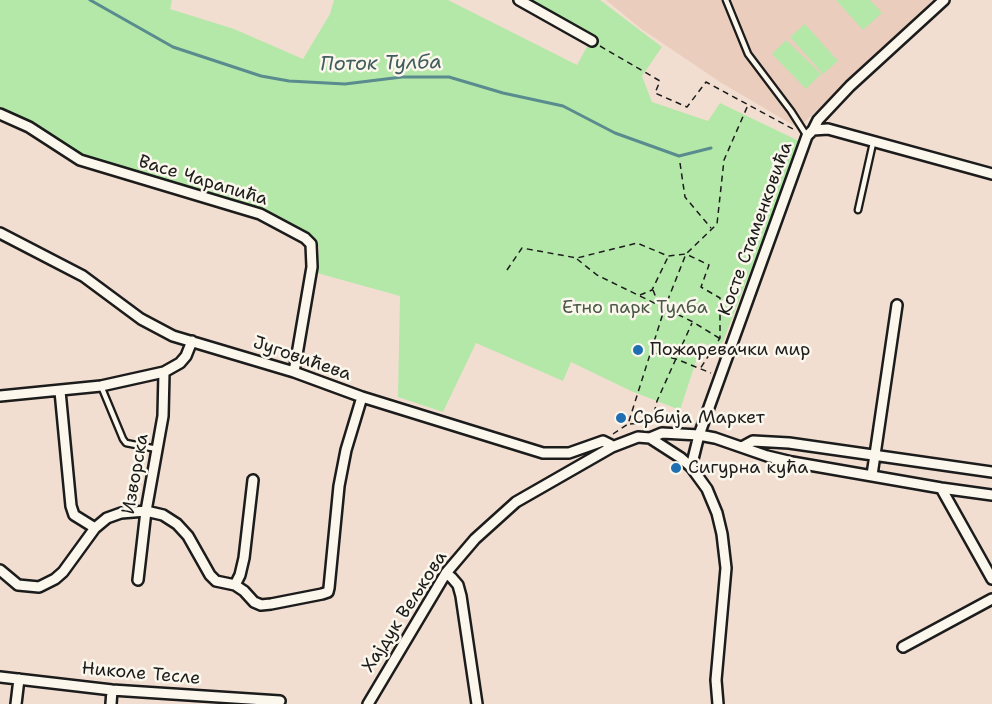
<!DOCTYPE html>
<meta charset="utf-8">
<style>
body{margin:0}
canvas{display:block;background:#f1ded0}
</style>
<canvas width="992" height="704"></canvas>
<script>
const ctx = document.querySelector('canvas').getContext('2d');
ctx.lineJoin = 'round';
function fill(path, color) { ctx.fillStyle = color; ctx.fill(path, 'evenodd'); }
const poly = rows => new Path2D(rows.map(r => 'M' + r).join(''));
function stroke(path, color, width, dash) { ctx.strokeStyle = color; ctx.lineWidth = width; ctx.lineCap = dash ? 'butt' : 'round'; ctx.setLineDash(dash || []); ctx.stroke(path); }
function label(font, color, halo, rows, align = 'center') {
  ctx.font = font + ' "Shantell Sans",sans-serif'; ctx.lineWidth = 5; ctx.setLineDash([]); ctx.textBaseline = 'middle'; ctx.strokeStyle = halo; ctx.fillStyle = color; for (const [text, x, y, turn = 0] of rows) {
    ctx.save(); ctx.translate(x, y); ctx.rotate((+turn || 0) * Math.PI / 180); ctx.textAlign = isNaN(turn) ? turn : align; if (halo) ctx.strokeText(text, 0, 0); ctx.fillText(text, 0, 0); ctx.restore();
  }
}
const built = poly([
 [606,0,938,0,798,128,720,82,640,28]
]);
const green = poly([
 [0,0,172,0,170,9,234,29,303,59,330,14,334,0,448,0,577,65,589,43,529,0,600,0,662,47,642,76,652,102,708,121,720,103,801,142,720,349,702,343,680,410,631,391,571,362,563,381,476,343,443,412,398,397,400,296,317,273,319,247,307,236,245,211,80,160,0,114],
 [836,0,870,0,882,13,863,30],
 [805,24,838,61,823,74,790,37],
 [786,40,821,74,806,89,772,54]
]);
const stream = poly([
 [90,0,173,47,261,76,289,81,345,84,402,77,449,77,503,93,563,106,615,133,679,156,711,148]
]);
const path = poly([
 [600,46,660,81,655,93,687,107,706,82,793,129],
 [680,163,685,197,711,228],
 [577,259,597,275,693,322,719,338],
 [507,270,522,248,577,258,637,243,668,256,686,254,709,265,701,287,720,298,720,338,700,369],
 [653,290,658,303],
 [640,295,652,290,668,257],
 [651,352,676,359,711,373],
 [630,424,652,422,657,401,692,323],
 [613,434,628,424,665,307,686,254,717,224,724,160,748,105]
]);
const service = poly([
 [726,0,748,54,791,111,807,136],
 [858,210,873,143],
 [101,386,123,439,126,443,157,449]
]);
const minor = poly([
 [519,0,592,41],
 [0,114,29,127,80,160,260,214,305,238,311,244,312,267,294,372],
 [813,130,818,120,850,86,944,0],
 [0,233,83,276,141,319,173,336,294,372,362,397,543,453,569,453,603,441,611,445,612,447],
 [60,391,71,506,74,515,95,528],
 [0,396,101,386,164,372,180,363,186,356,192,341],
 [650,438,662,433,699,435,715,438,767,456,792,462,941,488,992,495],
 [742,447,753,441,789,443,992,472],
 [691,467,699,435,807,136,813,130,828,129,992,174],
 [872,475,897,305],
 [941,488,992,579],
 [0,570,18,585,39,587,55,579,63,572,95,528,107,518,121,513,146,511,163,515,177,524,188,536,210,575,216,581,235,585,244,591,254,602,261,605,271,604,322,594,328,592,329,588,339,486,346,450,362,397],
 [446,573,452,578,458,585,461,596,477,704],
 [138,580,146,511,163,416,164,372],
 [235,585,240,575,244,558,253,480],
 [903,647,992,599],
 [0,677,112,690,280,701],
 [16,704,19,679],
 [111,704,112,690],
 [368,704,446,573,475,539,516,502,612,447,638,437,650,438,681,458,691,467,707,489,717,513,722,534,726,568,716,680,718,704]
]);
const markers = [
 [638,350,6,"#1f6fb2"],
 [621,418,6,"#1f6fb2"],
 [676,468,6,"#1f6fb2"]
];
const streetNames = [
 ["Васе Чарапића",203,181,17],
 ["Косте Стаменковића",756,229,-70],
 ["Југовићева",302,359,19],
 ["Изворска",136,474,-80],
 ["Хајдук Вељкова",405,612,-57],
 ["Николе Тесле",141,674,5]
];
const parkNames = [
 ["Етно парк Тулба",635,308]
];
const poiNames = [
 ["Пожаревачки мир",650,350],
 ["Србија Маркет",633,418],
 ["Сигурна кућа",688,468]
];
const waterNames = [
 ["Поток Тулба",381,64,-1]
];
fill(built, '#eacdbd');
fill(green, '#b4e8a9');
stroke(stream, '#5a8b8e', 3);
stroke(service, '#1c1c1c', 9);
stroke(minor, '#1c1c1c', 14);
stroke(path, '#1c1c1c', 1.5, [6, 4.5]);
stroke(service, '#fbf7ec', 4.5);
stroke(minor, '#fbf7ec', 9);
for (const [x, y, r, color] of markers) { const dot = new Path2D(); dot.arc(x, y, r, 0, 2 * Math.PI); ctx.fillStyle = color; ctx.fill(dot); stroke(dot, '#fbf7ec', 2); }
label('18px', '#1c1c1c', '#fbf7ec', streetNames);
label('18px', '#4a5946', '#fbf7ec', parkNames);
label('18px', '#1c1c1c', '#fbf7ec', poiNames, 'left');
label('italic 20px', '#405d5e', '#fbf7ec', waterNames);
</script>
